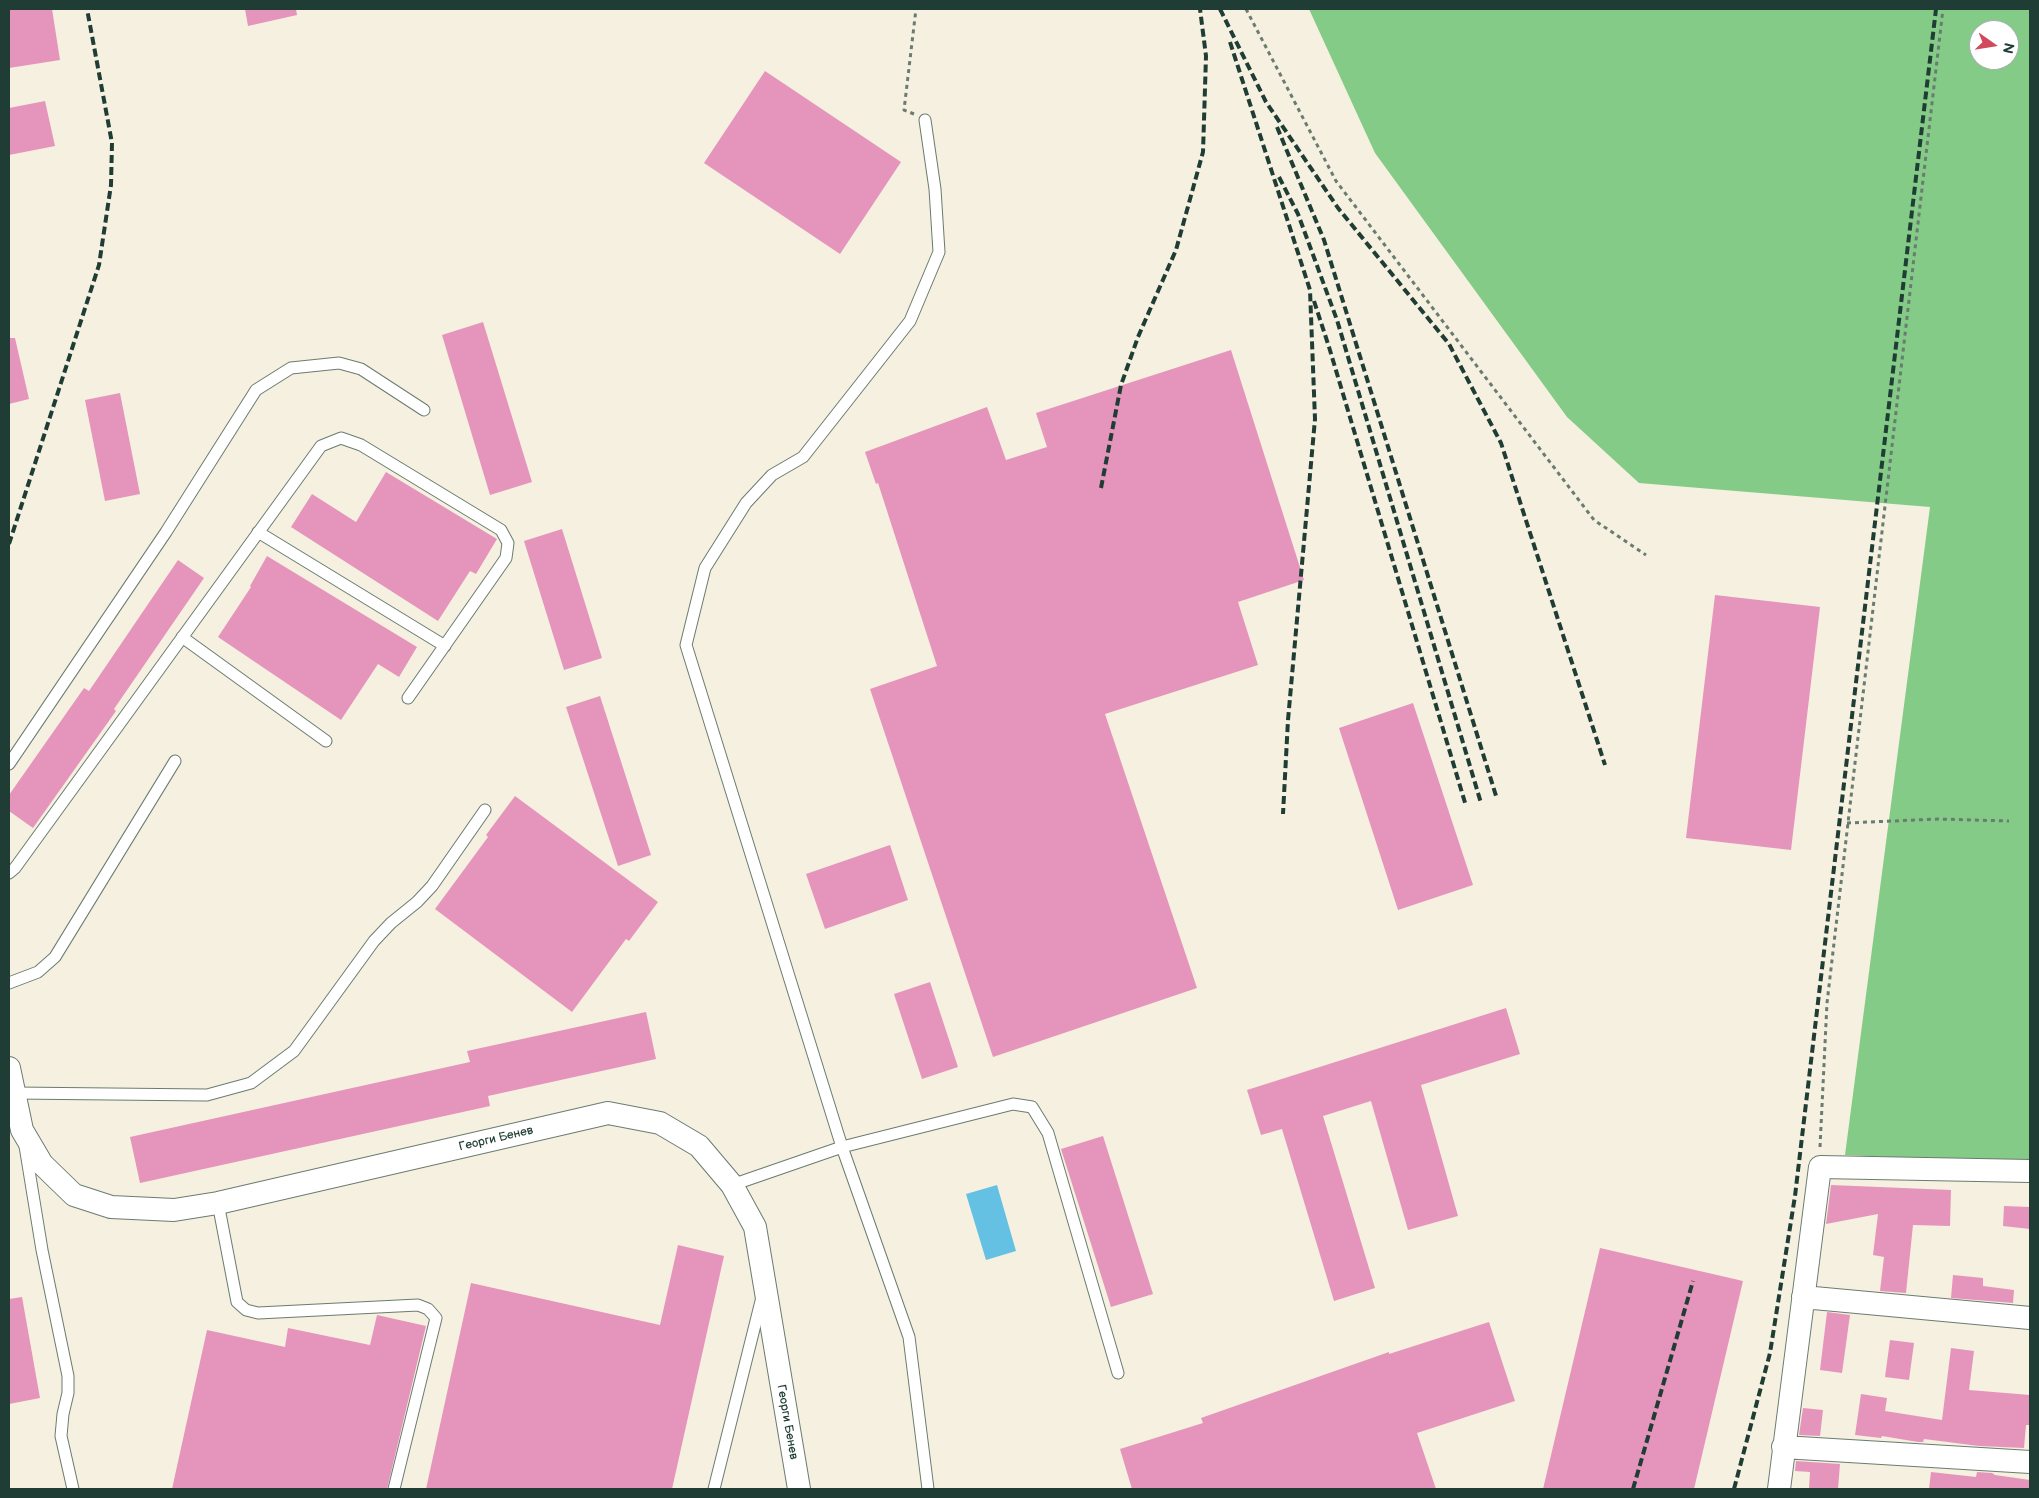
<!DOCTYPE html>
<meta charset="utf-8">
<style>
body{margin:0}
#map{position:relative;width:2039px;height:1498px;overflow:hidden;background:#f5f0e0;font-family:"Balsamiq Sans",sans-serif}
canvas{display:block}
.frame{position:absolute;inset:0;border:10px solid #1f3d34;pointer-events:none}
.north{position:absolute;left:1969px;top:20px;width:50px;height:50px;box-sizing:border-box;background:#fff;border:1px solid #a5b1ae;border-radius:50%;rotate:103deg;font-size:14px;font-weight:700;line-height:20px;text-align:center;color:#1f3d34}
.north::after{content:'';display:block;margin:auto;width:18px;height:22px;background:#d1495b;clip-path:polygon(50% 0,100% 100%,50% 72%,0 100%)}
</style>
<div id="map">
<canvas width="2039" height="1498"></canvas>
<div class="frame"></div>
<div class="north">N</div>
</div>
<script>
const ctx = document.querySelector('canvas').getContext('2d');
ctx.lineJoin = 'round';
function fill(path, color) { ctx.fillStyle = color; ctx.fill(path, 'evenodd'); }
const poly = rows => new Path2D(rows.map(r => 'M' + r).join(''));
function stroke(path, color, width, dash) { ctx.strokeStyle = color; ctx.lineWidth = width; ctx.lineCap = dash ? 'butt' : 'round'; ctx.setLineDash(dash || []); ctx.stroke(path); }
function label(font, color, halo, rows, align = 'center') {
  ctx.font = font + ' "Balsamiq Sans",sans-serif'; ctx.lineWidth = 4; ctx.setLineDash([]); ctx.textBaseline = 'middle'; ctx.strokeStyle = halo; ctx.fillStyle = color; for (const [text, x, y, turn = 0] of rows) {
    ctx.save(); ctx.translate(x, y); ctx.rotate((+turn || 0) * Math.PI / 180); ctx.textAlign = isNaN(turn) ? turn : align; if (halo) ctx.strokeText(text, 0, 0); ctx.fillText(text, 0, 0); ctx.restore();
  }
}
const green = poly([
 [1309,9,2030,9,2030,1163,1845,1155,1930,507,1639,483,1567,417,1375,153],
 [1979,30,2009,30,2009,60,1979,60]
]);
const water = poly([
 [997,1185,1016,1251,986,1260,966,1194]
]);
const building = poly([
 [9,9,52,9,60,60,9,68],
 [245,9,296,9,297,15,248,26],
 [765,71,901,162,840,254,704,163],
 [45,101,55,146,9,155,9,108],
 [483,322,532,482,490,495,442,335],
 [9,338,15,338,29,399,9,404],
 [1231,350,1304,580,1238,602,1258,665,1105,714,1197,988,993,1057,870,689,937,666,878,483,876,484,865,452,987,407,1006,460,1047,447,1036,413],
 [120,393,140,494,105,501,85,400],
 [386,472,497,539,476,574,470,571,438,621,291,527,312,494,356,522],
 [562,529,602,658,564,670,524,541],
 [267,556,417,647,399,677,378,664,341,720,218,637,251,587,250,586],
 [178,560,204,578,114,709,116,711,33,828,9,811,9,795,84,688,89,691],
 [1715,595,1820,607,1791,850,1686,838],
 [600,696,651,855,618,866,566,707],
 [1413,703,1473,885,1398,910,1339,728],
 [515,796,658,902,629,941,626,939,572,1012,435,909,488,837,486,835],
 [890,845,908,900,825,929,806,874],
 [930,982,958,1067,922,1079,894,994],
 [1506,1008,1520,1054,1421,1085,1458,1216,1408,1230,1371,1101,1323,1116,1375,1288,1334,1301,1282,1129,1261,1135,1247,1090],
 [646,1012,656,1059,488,1096,490,1106,140,1183,130,1137,470,1062,467,1051],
 [1103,1136,1153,1294,1111,1307,1061,1149],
 [1831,1185,1951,1190,1950,1226,1913,1225,1906,1293,1880,1291,1884,1257,1873,1255,1878,1214,1826,1224],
 [2004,1206,2030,1207,2030,1229,2003,1226],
 [678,1245,724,1256,672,1489,426,1489,471,1283,660,1325],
 [1600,1248,1743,1281,1694,1489,1543,1489],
 [1953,1275,1983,1278,1983,1286,2014,1290,2013,1303,1951,1298],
 [22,1297,40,1398,9,1404,9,1299],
 [1827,1312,1850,1315,1842,1373,1820,1370],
 [377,1315,426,1326,387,1489,172,1489,207,1330,285,1347,288,1328,370,1345],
 [1489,1322,1515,1401,1417,1433,1436,1489,1132,1489,1120,1449,1203,1423,1201,1418,1389,1352,1389,1354],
 [1890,1340,1914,1343,1909,1380,1885,1377],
 [1951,1348,1974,1351,1969,1390,2030,1395,2030,1425,2026,1425,2024,1448,1979,1446,1924,1439,1923,1442,1918,1442,1882,1436,1881,1438,1855,1435,1861,1394,1887,1398,1885,1411,1942,1420],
 [1803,1408,1823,1410,1820,1436,1799,1435],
 [1796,1461,1840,1464,1838,1489,1809,1489,1810,1472,1795,1471],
 [1931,1472,1976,1477,1977,1472,1992,1473,1995,1475,2030,1480,2030,1489,1929,1489]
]);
const path = poly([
 [1246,9,1336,181,1594,520,1646,555],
 [914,114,904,110,916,9],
 [1847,823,1938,819,2009,821],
 [1820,1147,1827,1003,1943,9]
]);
const service = poly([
 [925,120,935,189,939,252,910,321,803,457,772,475,746,503,705,568,686,645,842,1147,909,1337,928,1489],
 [258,532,445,646],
 [182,637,326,741],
 [9,764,166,532,256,390,291,368,339,363,361,369,424,410],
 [9,873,15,868,321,446,341,438,361,445,501,530,508,543,506,558,408,698],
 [9,983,38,972,55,957,175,761],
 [14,1093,207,1095,251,1083,294,1051,374,941,391,923,417,902,432,886,485,810],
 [25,1146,42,1250,68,1376,68,1393,63,1414,61,1436,73,1489],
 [732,1185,842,1147,1013,1104,1032,1107,1048,1133,1118,1373],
 [218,1203,237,1302,246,1310,258,1313,418,1305,428,1309,436,1318,394,1489],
 [714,1489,762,1297]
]);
const minor = poly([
 [9,1068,22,1130,42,1164,74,1195,111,1207,174,1210,218,1203,608,1113,660,1123,699,1146,732,1185,755,1227,799,1489],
 [1803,1297,2030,1318],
 [1783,1447,2030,1462],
 [1779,1489,1820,1167,2030,1171]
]);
const rail = poly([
 [1220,9,1266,102,1338,208,1449,344,1501,443,1605,765],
 [1230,42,1310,290,1315,419,1288,720,1283,814],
 [1277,127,1324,240,1497,799],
 [1279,177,1298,214,1337,320,1481,803],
 [1314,301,1329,347,1466,806],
 [1101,488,1121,385,1138,337,1176,250,1203,152,1206,56,1200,9],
 [9,544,99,265,111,185,112,143,87,9],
 [1633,1489,1693,1281],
 [1734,1489,1770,1353,1795,1196,1936,9]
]);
const streetNames = [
 ["Георги Бенев",496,1139,-13],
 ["Георги Бенев",787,1422,80]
];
fill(green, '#83cb86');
fill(water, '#65c1e3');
fill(building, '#e595bb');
stroke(service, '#6a7c70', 13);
stroke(minor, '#6a7c70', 24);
stroke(path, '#6a7c70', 3, [4, 4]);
stroke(service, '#fff', 11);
stroke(minor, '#fff', 22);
stroke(rail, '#1f3d34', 4, [8, 4]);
label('12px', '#1f3d34', '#fff', streetNames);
</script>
